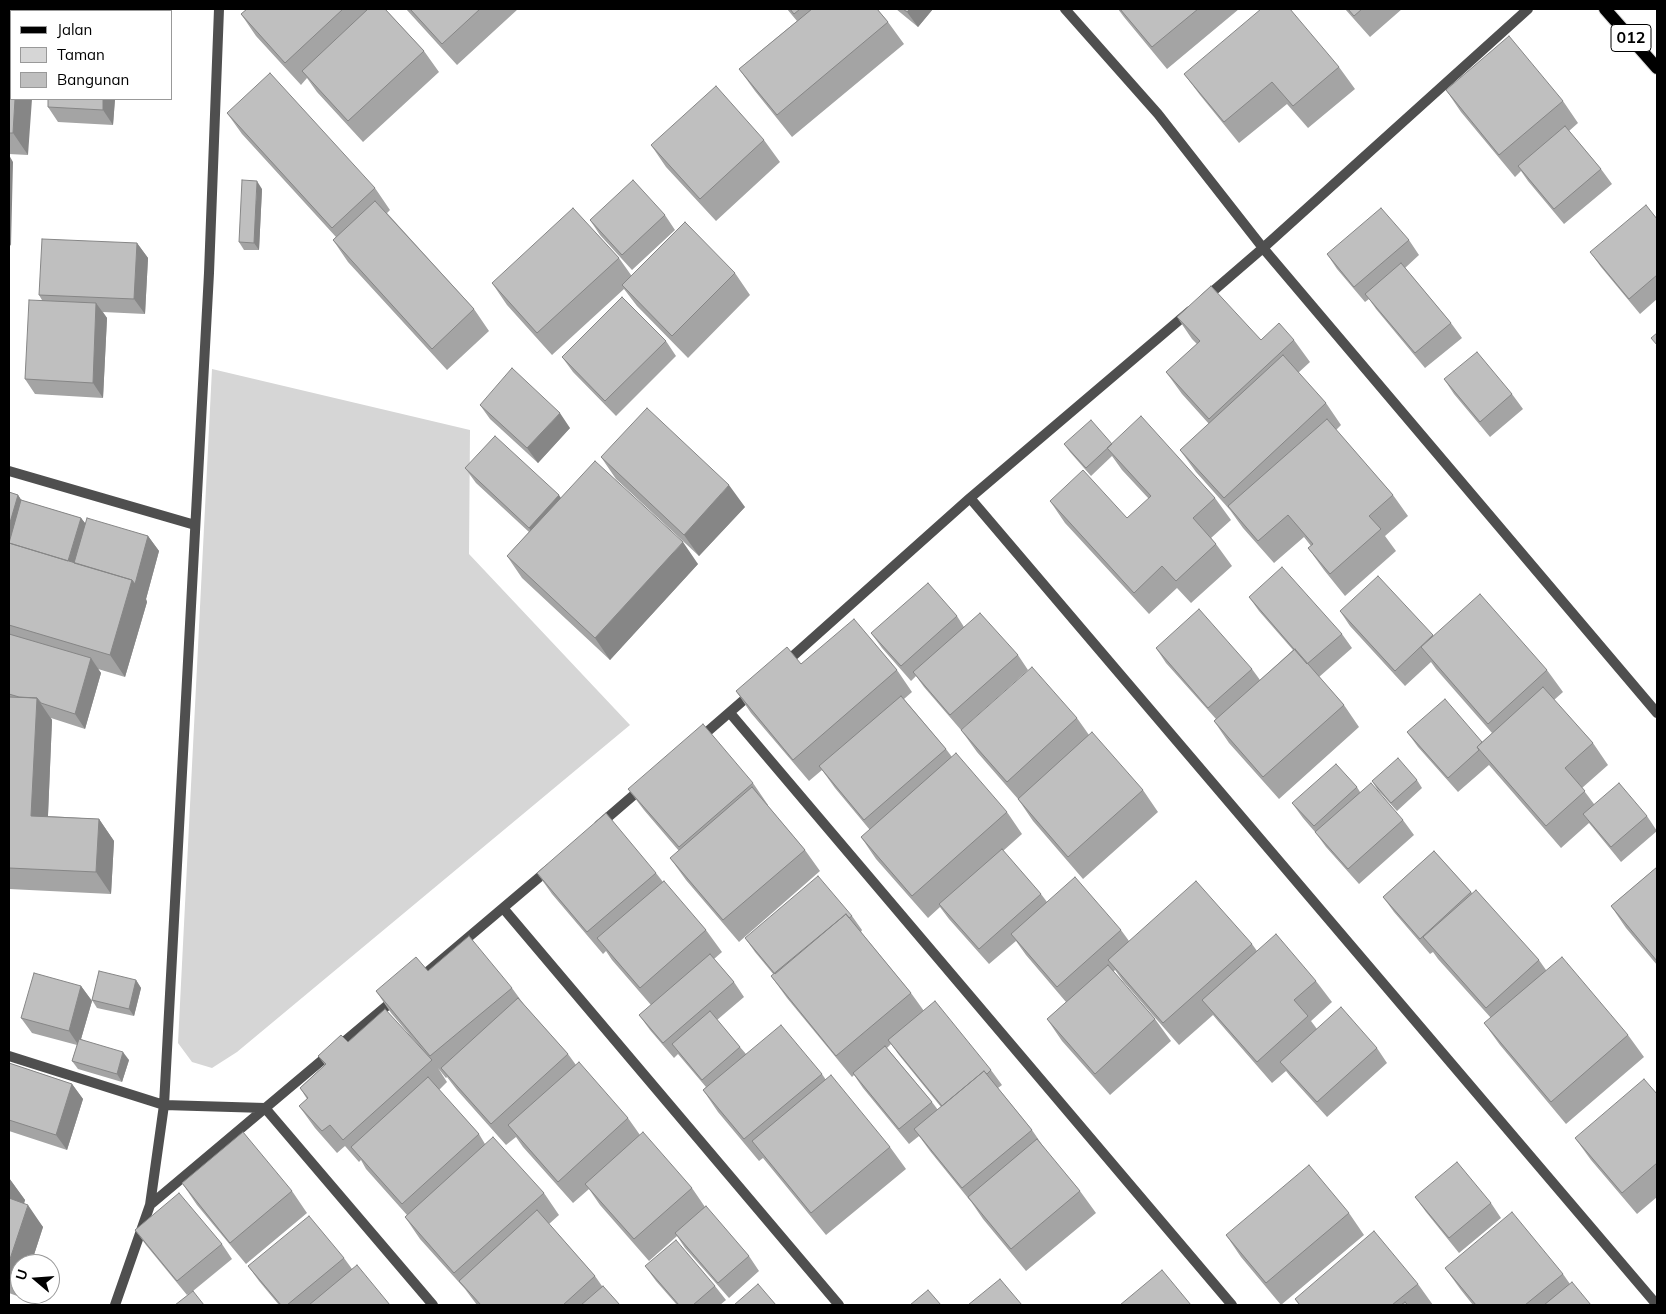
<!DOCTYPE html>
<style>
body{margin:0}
#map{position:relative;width:1666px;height:1314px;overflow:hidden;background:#fff;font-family:Mulish,sans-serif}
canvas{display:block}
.frame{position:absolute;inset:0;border:10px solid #000;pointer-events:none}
.legend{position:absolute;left:10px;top:10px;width:162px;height:90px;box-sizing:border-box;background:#fff;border:1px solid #999;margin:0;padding:6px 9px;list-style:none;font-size:15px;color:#000}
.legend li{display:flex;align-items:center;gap:10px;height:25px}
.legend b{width:25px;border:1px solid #999}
.north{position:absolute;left:10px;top:1254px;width:50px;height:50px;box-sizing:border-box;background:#fff;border:1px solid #999;border-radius:50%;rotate:288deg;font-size:14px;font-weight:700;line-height:20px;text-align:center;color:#000}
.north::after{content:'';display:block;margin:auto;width:18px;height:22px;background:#000;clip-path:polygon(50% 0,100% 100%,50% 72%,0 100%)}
</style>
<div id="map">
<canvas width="1666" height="1314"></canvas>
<div class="frame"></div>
<ul class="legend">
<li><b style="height:6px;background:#000"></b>Jalan</li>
<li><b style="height:14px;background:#d6d6d6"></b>Taman</li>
<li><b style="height:14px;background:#bfbfbf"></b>Bangunan</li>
</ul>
<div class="north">U</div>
</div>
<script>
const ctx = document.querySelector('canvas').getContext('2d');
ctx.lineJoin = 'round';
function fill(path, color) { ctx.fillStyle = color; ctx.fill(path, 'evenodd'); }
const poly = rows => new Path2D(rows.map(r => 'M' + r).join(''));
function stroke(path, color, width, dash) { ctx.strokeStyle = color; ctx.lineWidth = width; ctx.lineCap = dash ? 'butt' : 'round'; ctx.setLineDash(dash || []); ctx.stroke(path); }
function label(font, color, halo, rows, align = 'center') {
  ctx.font = font + ' Mulish,sans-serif'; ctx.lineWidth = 5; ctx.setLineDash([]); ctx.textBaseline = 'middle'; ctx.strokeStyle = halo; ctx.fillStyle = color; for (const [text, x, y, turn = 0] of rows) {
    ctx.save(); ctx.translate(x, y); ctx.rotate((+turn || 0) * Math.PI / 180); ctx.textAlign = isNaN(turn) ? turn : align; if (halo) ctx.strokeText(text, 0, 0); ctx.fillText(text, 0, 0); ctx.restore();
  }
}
const green = poly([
 [212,369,470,430,469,554,630,725,237,1052,212,1068,192,1062,178,1043]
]);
const minor = poly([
 [1065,9,1158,114,1263,248,1657,713],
 [1205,298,1263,248,1528,9],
 [9,471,195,525],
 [970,498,1657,1305],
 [784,664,970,498,1190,311],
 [730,713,1232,1305],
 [700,738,753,692],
 [599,825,643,787],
 [503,908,839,1305],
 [419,979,549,869],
 [9,1056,164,1105,265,1108,433,1305],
 [150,1205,396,998],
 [115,1305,150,1205,164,1105,209,273,219,9]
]);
const primary = poly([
 [1605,9,1657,68]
]);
const wall = poly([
 [247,9,385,9,424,51,439,72,363,142,317,92,307,78,301,85,256,36,241,14],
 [406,9,518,9,457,65],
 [787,9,877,9,888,22,904,44,792,137,755,91,739,69,797,21],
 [896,9,933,9,918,27],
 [1118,9,1239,9,1167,69,1124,17],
 [1345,9,1402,9,1370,37],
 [9,24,28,155,9,154],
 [1339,67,1355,89,1308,128,1287,104,1239,143,1200,95,1184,74],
 [1446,90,1563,101,1578,123,1569,131,1601,169,1612,184,1564,224,1528,181,1521,171,1515,177,1461,112],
 [48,99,115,99,113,125,58,122,48,107],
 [227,113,375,188,390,210,387,213,474,309,489,331,447,370,348,262,333,240,336,237,242,134],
 [764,140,780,162,716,221,666,167,651,145],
 [262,189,259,250,244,250,239,242],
 [665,215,675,230,632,270,600,235,590,220],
 [1657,219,1657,299,1640,314,1601,267,1590,252],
 [1409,240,1419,255,1405,268,1451,323,1462,338,1425,368,1376,309,1369,299,1365,302,1337,269,1327,254],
 [137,243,148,258,145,314,103,312,107,318,103,398,35,394,25,379,42,300,39,295],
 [619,258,631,275,735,273,750,295,688,358,637,306,624,289,552,355,507,305,492,283],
 [1177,317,1261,340,1294,340,1310,362,1298,373,1326,403,1341,425,1336,430,1393,495,1408,516,1385,536,1396,551,1345,596,1324,570,1308,548,1311,546,1304,537,1274,563,1243,528,1230,510,1196,472,1180,450,1209,424,1182,394,1166,372,1197,344,1192,339],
 [666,341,676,356,616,416,573,372,562,357],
 [1444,379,1512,394,1523,409,1490,437,1454,394],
 [480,405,570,428,538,463,490,419],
 [1064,444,1112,444,1215,498,1231,520,1211,538,1216,544,1232,566,1191,603,1177,588,1149,614,1065,523,1050,501,1127,518,1149,499,1122,470,1112,456,1091,476,1070,452],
 [601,457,745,507,699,556,616,479],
 [465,468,561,498,698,564,610,660,522,578,507,556,529,532,476,483],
 [9,492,18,495,21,500,81,518,85,523,148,536,159,551,146,599,147,602,125,677,98,669,101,673,85,729,51,718,52,720,48,816,99,819,114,841,111,894,9,889],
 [1249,597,1342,634,1352,648,1319,677,1344,705,1359,727,1279,799,1229,743,1214,721,1216,719,1166,663,1156,648,1252,669,1260,680,1293,650,1259,611],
 [1340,611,1433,636,1547,670,1563,692,1554,700,1593,743,1608,765,1582,788,1594,804,1647,816,1657,831,1621,862,1589,823,1561,848,1489,765,1458,792,1418,747,1407,732,1482,742,1492,733,1436,669,1431,662,1405,686,1350,626],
 [957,616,964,627,1018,655,1028,670,961,730,924,687,916,676,911,681,882,648,871,633],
 [801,664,897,670,912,692,904,699,946,749,952,757,1007,812,1022,834,1003,851,1041,894,1047,902,1121,930,1129,941,1252,944,1257,951,1316,981,1332,1002,1311,1021,1317,1029,1377,1048,1387,1063,1327,1117,1290,1076,1286,1071,1272,1083,1218,1021,1213,1015,1179,1045,1123,981,1115,970,1113,972,1155,1019,1171,1041,1110,1095,1062,1041,1047,1019,1066,1002,1026,955,1016,941,989,964,949,919,940,907,928,918,876,859,861,837,870,830,835,788,822,770,809,781,751,713,736,691],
 [1077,718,1089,735,1143,790,1158,812,1083,879,1033,821,1018,799,977,752,961,730],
 [1417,780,1422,788,1397,811,1377,789,1372,781],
 [753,783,768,805,768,806,805,850,820,871,739,942,686,880,670,858,679,851,644,810,628,789],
 [1357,787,1360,792,1403,820,1414,835,1359,884,1326,847,1315,832,1303,818,1292,803],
 [1434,851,1472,893,1539,960,1546,970,1628,1035,1644,1057,1566,1124,1500,1045,1484,1023,1491,1018,1438,959,1433,952,1430,954,1394,912,1383,897],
 [1657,867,1657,965,1626,928,1611,906],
 [537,873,656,873,663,882,706,930,722,952,714,959,734,982,744,997,717,1020,740,1047,746,1054,822,1074,826,1080,890,1147,906,1169,826,1235,763,1158,759,1161,718,1112,703,1090,706,1087,678,1054,674,1058,650,1030,639,1015,651,1005,612,960,606,951,603,954,552,894],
 [852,916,862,930,861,932,911,993,924,1011,991,1070,1002,1085,998,1088,1032,1130,1047,1152,1080,1191,1096,1213,1026,1271,983,1219,972,1203,930,1151,919,1136,909,1144,863,1088,854,1075,852,1077,787,998,771,976,774,975,755,952,745,938],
 [891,1044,899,1055,941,1107,938,1110,932,1102,887,1048],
 [428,971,512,988,525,1006,568,1054,576,1065,628,1118,640,1135,692,1188,705,1207,749,1256,759,1271,729,1298,685,1248,677,1236,649,1261,600,1205,589,1189,573,1203,523,1147,516,1137,506,1145,457,1090,447,1077,446,1078,438,1068,447,1082,439,1090,479,1134,485,1144,544,1193,559,1215,549,1224,595,1276,602,1286,620,1305,477,1305,465,1289,420,1239,405,1217,407,1215,366,1169,361,1160,359,1162,345,1146,337,1153,315,1128,299,1106,307,1099,300,1088,325,1065,318,1056,348,1042,419,1046,391,1013,376,991],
 [136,980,141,988,134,1016,97,1008,92,1000],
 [81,986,92,1001,81,1039,129,1060,122,1082,78,1069,72,1061,77,1045,32,1033,21,1018],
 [9,1063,72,1084,83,1099,67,1150,9,1131],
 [1657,1094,1657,1197,1637,1214,1591,1160,1575,1138],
 [9,1178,25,1200,24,1204,43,1227,31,1264,20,1264,21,1294,20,1297,9,1293],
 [182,1183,292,1191,307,1213,246,1264,197,1205],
 [1415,1197,1491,1203,1501,1218,1459,1253,1426,1212],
 [1349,1213,1364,1235,1281,1305,1241,1257,1226,1235],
 [135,1230,222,1244,232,1259,193,1291,187,1295,146,1245],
 [344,1258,352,1269,390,1305,279,1305,259,1281,248,1266],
 [645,1266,715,1286,726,1300,720,1305,677,1305,656,1281],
 [1445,1268,1563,1274,1570,1284,1591,1305,1473,1305,1461,1290],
 [1418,1284,1433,1305,1299,1305,1295,1299]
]);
const shadedWall = poly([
 [910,9,933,9,918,27,907,12],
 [15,99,32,99,28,155,13,133],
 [103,99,115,99,113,125,103,110],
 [9,155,13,162,11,246,9,243],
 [257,181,262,189,259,250,254,243],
 [137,243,148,258,145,314,134,299],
 [96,303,107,318,103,398,93,383],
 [560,413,570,428,538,463,527,448],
 [729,485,745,507,699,556,684,535],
 [18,495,28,510,9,548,9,526],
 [559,495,569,510,540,543,529,528],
 [81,518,92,532,73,567,67,565],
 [148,536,159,551,146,599,147,602,125,677,110,655,132,580],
 [683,542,698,564,610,660,595,638],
 [91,658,101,673,85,729,75,714],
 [37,698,52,720,47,838,31,816],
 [99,819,114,841,111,894,96,872],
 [136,980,141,988,134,1016,129,1009],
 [81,986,92,1001,79,1046,69,1031],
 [123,1052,129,1060,122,1082,117,1074],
 [72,1084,83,1099,67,1150,56,1135],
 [9,1178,25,1200,19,1218,9,1204],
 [28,1205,43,1227,31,1264,20,1264,21,1294,20,1297,9,1281,9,1262]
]);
const building = poly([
 [247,9,343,9,285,63,241,14,247,9],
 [368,9,385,9,424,51,348,121,302,71,368,9],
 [410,9,480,9,442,44,410,9],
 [790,9,800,9,794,14,790,9],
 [812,9,877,9,888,22,777,115,739,69,812,9],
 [903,9,910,9,907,12,903,9],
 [1120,9,1198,9,1152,47,1120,9],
 [1261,9,1290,9,1339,67,1293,106,1272,82,1224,122,1184,74,1261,9],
 [1348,9,1362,9,1354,16,1348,9],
 [9,24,11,24,11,99,15,99,13,133,9,133,9,24],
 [1509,36,1563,101,1499,155,1446,90,1509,36],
 [270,73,375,188,332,228,227,113,270,73],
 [716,86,764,140,700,199,651,145,716,86],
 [48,99,103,99,103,110,48,107,48,99],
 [1565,126,1601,169,1554,209,1518,166,1565,126],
 [242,180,257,181,254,243,239,242,242,180],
 [633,180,665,215,622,255,590,220,633,180],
 [375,201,474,309,432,349,333,240,375,201],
 [1646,205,1657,219,1657,275,1629,299,1590,252,1646,205],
 [573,208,619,258,537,333,492,283,573,208],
 [1381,208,1409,240,1354,287,1327,254,1381,208],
 [685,222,735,273,672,336,622,285,685,222],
 [42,239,137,243,134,299,39,295,42,239],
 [1401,263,1451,323,1415,353,1365,294,1401,263],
 [1211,286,1261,340,1279,323,1294,340,1209,419,1166,372,1200,341,1177,317,1211,286],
 [622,297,666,341,605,401,562,357,622,297],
 [29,300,96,303,93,383,25,379,29,300],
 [1657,333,1657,345,1651,338,1657,333],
 [1477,352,1512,394,1480,422,1444,379,1477,352],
 [1283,355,1326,403,1224,498,1180,450,1283,355],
 [512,368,560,413,527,448,480,405,512,368],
 [647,408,729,485,684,535,601,457,647,408],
 [1141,416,1215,498,1193,518,1216,544,1176,581,1162,566,1134,593,1050,501,1083,470,1127,518,1151,496,1107,448,1141,416],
 [1327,419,1393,495,1369,516,1381,529,1330,574,1308,548,1313,544,1288,515,1258,541,1228,506,1327,419],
 [1091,420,1112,444,1086,468,1064,444,1091,420],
 [495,436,559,495,529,528,465,468,495,436],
 [595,461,683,542,595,638,507,556,595,461],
 [9,492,18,495,9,526,9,492],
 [21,500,81,518,68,561,9,543,21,500],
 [87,518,148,536,135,584,132,580,74,563,87,518],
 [9,543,132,580,110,655,9,625,9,543],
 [1282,567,1342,634,1307,664,1249,597,1282,567],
 [1378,576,1433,635,1395,671,1340,611,1378,576],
 [928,583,957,616,901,666,871,633,928,583],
 [1480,594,1547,670,1488,724,1421,647,1480,594],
 [1199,609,1252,669,1208,708,1156,648,1199,609],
 [980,613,1018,655,950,715,913,672,980,613],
 [854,619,897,670,793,760,736,691,787,647,801,664,854,619],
 [9,634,91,658,75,714,41,703,37,698,19,697,9,694,9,634],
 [1295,649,1344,705,1263,777,1214,721,1295,649],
 [1032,667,1077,718,1007,782,961,730,1032,667],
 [1543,687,1593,743,1565,768,1585,791,1546,826,1477,747,1543,687],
 [901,696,946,749,864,820,819,766,901,696],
 [9,697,37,698,31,816,99,819,96,872,9,868,9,697],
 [1445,699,1482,742,1477,747,1479,750,1448,778,1407,732,1445,699],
 [703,724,753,783,679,847,628,789,703,724],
 [1092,732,1143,790,1068,857,1018,799,1092,732],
 [956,753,1007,812,912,896,861,837,956,753],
 [1398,758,1417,780,1391,803,1372,781,1398,758],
 [1336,764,1357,787,1314,826,1292,803,1336,764],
 [1371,783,1403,820,1348,869,1315,832,1371,783],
 [1619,783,1647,816,1611,847,1583,814,1619,783],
 [752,787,805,850,723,920,670,858,752,787],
 [606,813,656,873,587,932,537,873,606,813],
 [1002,849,1041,894,979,949,939,904,1002,849],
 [1434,851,1471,892,1420,939,1383,897,1434,851],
 [1657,867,1657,961,1611,906,1657,867],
 [818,876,852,916,849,918,846,914,775,974,745,938,818,876],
 [1075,877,1121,930,1057,987,1011,934,1075,877],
 [664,881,706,930,640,988,597,938,664,881],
 [1196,881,1252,944,1163,1023,1108,960,1196,881],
 [1476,890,1539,960,1486,1008,1423,937,1476,890],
 [846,914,911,993,836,1056,771,976,846,914],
 [1276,934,1316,981,1294,1000,1308,1016,1257,1062,1202,1000,1276,934],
 [469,936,512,988,430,1056,376,991,416,957,428,971,469,936],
 [710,954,734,982,663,1043,639,1015,710,954],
 [1562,957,1628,1035,1551,1102,1484,1023,1562,957],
 [1108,965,1155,1019,1095,1074,1047,1019,1108,965],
 [99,971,136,980,129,1009,92,1000,99,971],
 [34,973,81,986,69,1031,21,1018,34,973],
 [518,998,568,1054,491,1124,441,1068,518,998],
 [935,1001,991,1070,987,1074,984,1071,942,1106,888,1040,935,1001],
 [1341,1007,1377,1048,1317,1102,1280,1062,1341,1007],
 [385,1009,432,1060,343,1140,330,1125,322,1131,299,1106,308,1098,300,1088,326,1064,318,1056,341,1035,348,1042,385,1009],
 [710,1011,740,1047,702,1080,672,1044,710,1011],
 [781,1025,822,1074,744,1139,703,1090,781,1025],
 [79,1039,123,1052,117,1074,72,1061,79,1039],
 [885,1046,932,1102,899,1129,853,1073,885,1046],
 [579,1062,628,1118,558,1182,508,1125,579,1062],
 [9,1063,72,1084,56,1135,9,1120,9,1063],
 [984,1071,1032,1130,962,1188,914,1129,984,1071],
 [831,1075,890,1147,811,1213,752,1141,831,1075],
 [428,1077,479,1134,402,1204,351,1147,428,1077],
 [1644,1079,1657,1094,1657,1163,1622,1193,1575,1138,1644,1079],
 [243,1132,292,1191,230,1243,182,1183,243,1132],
 [643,1132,692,1188,634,1239,585,1184,643,1132],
 [493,1137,544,1193,454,1273,405,1217,493,1137],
 [1037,1139,1080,1191,1011,1249,968,1197,1037,1139],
 [1457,1162,1491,1203,1449,1238,1415,1197,1457,1162],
 [1309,1165,1349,1213,1266,1283,1226,1235,1309,1165],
 [179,1193,222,1244,177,1281,135,1230,179,1193],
 [9,1198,28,1205,9,1262,9,1198],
 [706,1206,749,1256,718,1283,675,1233,706,1206],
 [537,1210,595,1276,563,1305,481,1305,459,1281,537,1210],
 [1512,1212,1563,1274,1525,1305,1476,1305,1445,1268,1512,1212],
 [309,1216,344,1258,287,1305,281,1305,248,1266,309,1216],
 [1374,1231,1418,1284,1392,1305,1300,1305,1295,1299,1374,1231],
 [676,1240,715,1286,693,1305,679,1305,645,1266,676,1240],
 [357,1265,390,1305,309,1305,357,1265],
 [1162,1270,1191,1305,1120,1305,1162,1270],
 [1000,1279,1022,1305,968,1305,1000,1279],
 [1572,1282,1591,1305,1544,1305,1572,1282],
 [758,1284,776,1305,734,1305,758,1284],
 [603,1286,620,1305,581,1305,603,1286],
 [928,1290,941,1305,910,1305,928,1290],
 [193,1291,204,1305,175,1305,193,1291],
 [1405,1302,1408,1305,1401,1305,1405,1302]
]);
const shields = [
 [1631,38,40]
];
const shieldNames = [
 ["012",1631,38]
];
fill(green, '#d6d6d6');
stroke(primary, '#dbdbdb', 14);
stroke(minor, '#4f4f4f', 10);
stroke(primary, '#000', 12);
fill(wall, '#a4a4a4');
fill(shadedWall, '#868686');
fill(building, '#bfbfbf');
stroke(building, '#868686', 1);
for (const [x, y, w] of shields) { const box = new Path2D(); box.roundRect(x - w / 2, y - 13.5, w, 27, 4); ctx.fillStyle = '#fff'; ctx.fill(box); stroke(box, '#000', 1); }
label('bold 16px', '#000', null, shieldNames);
</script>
